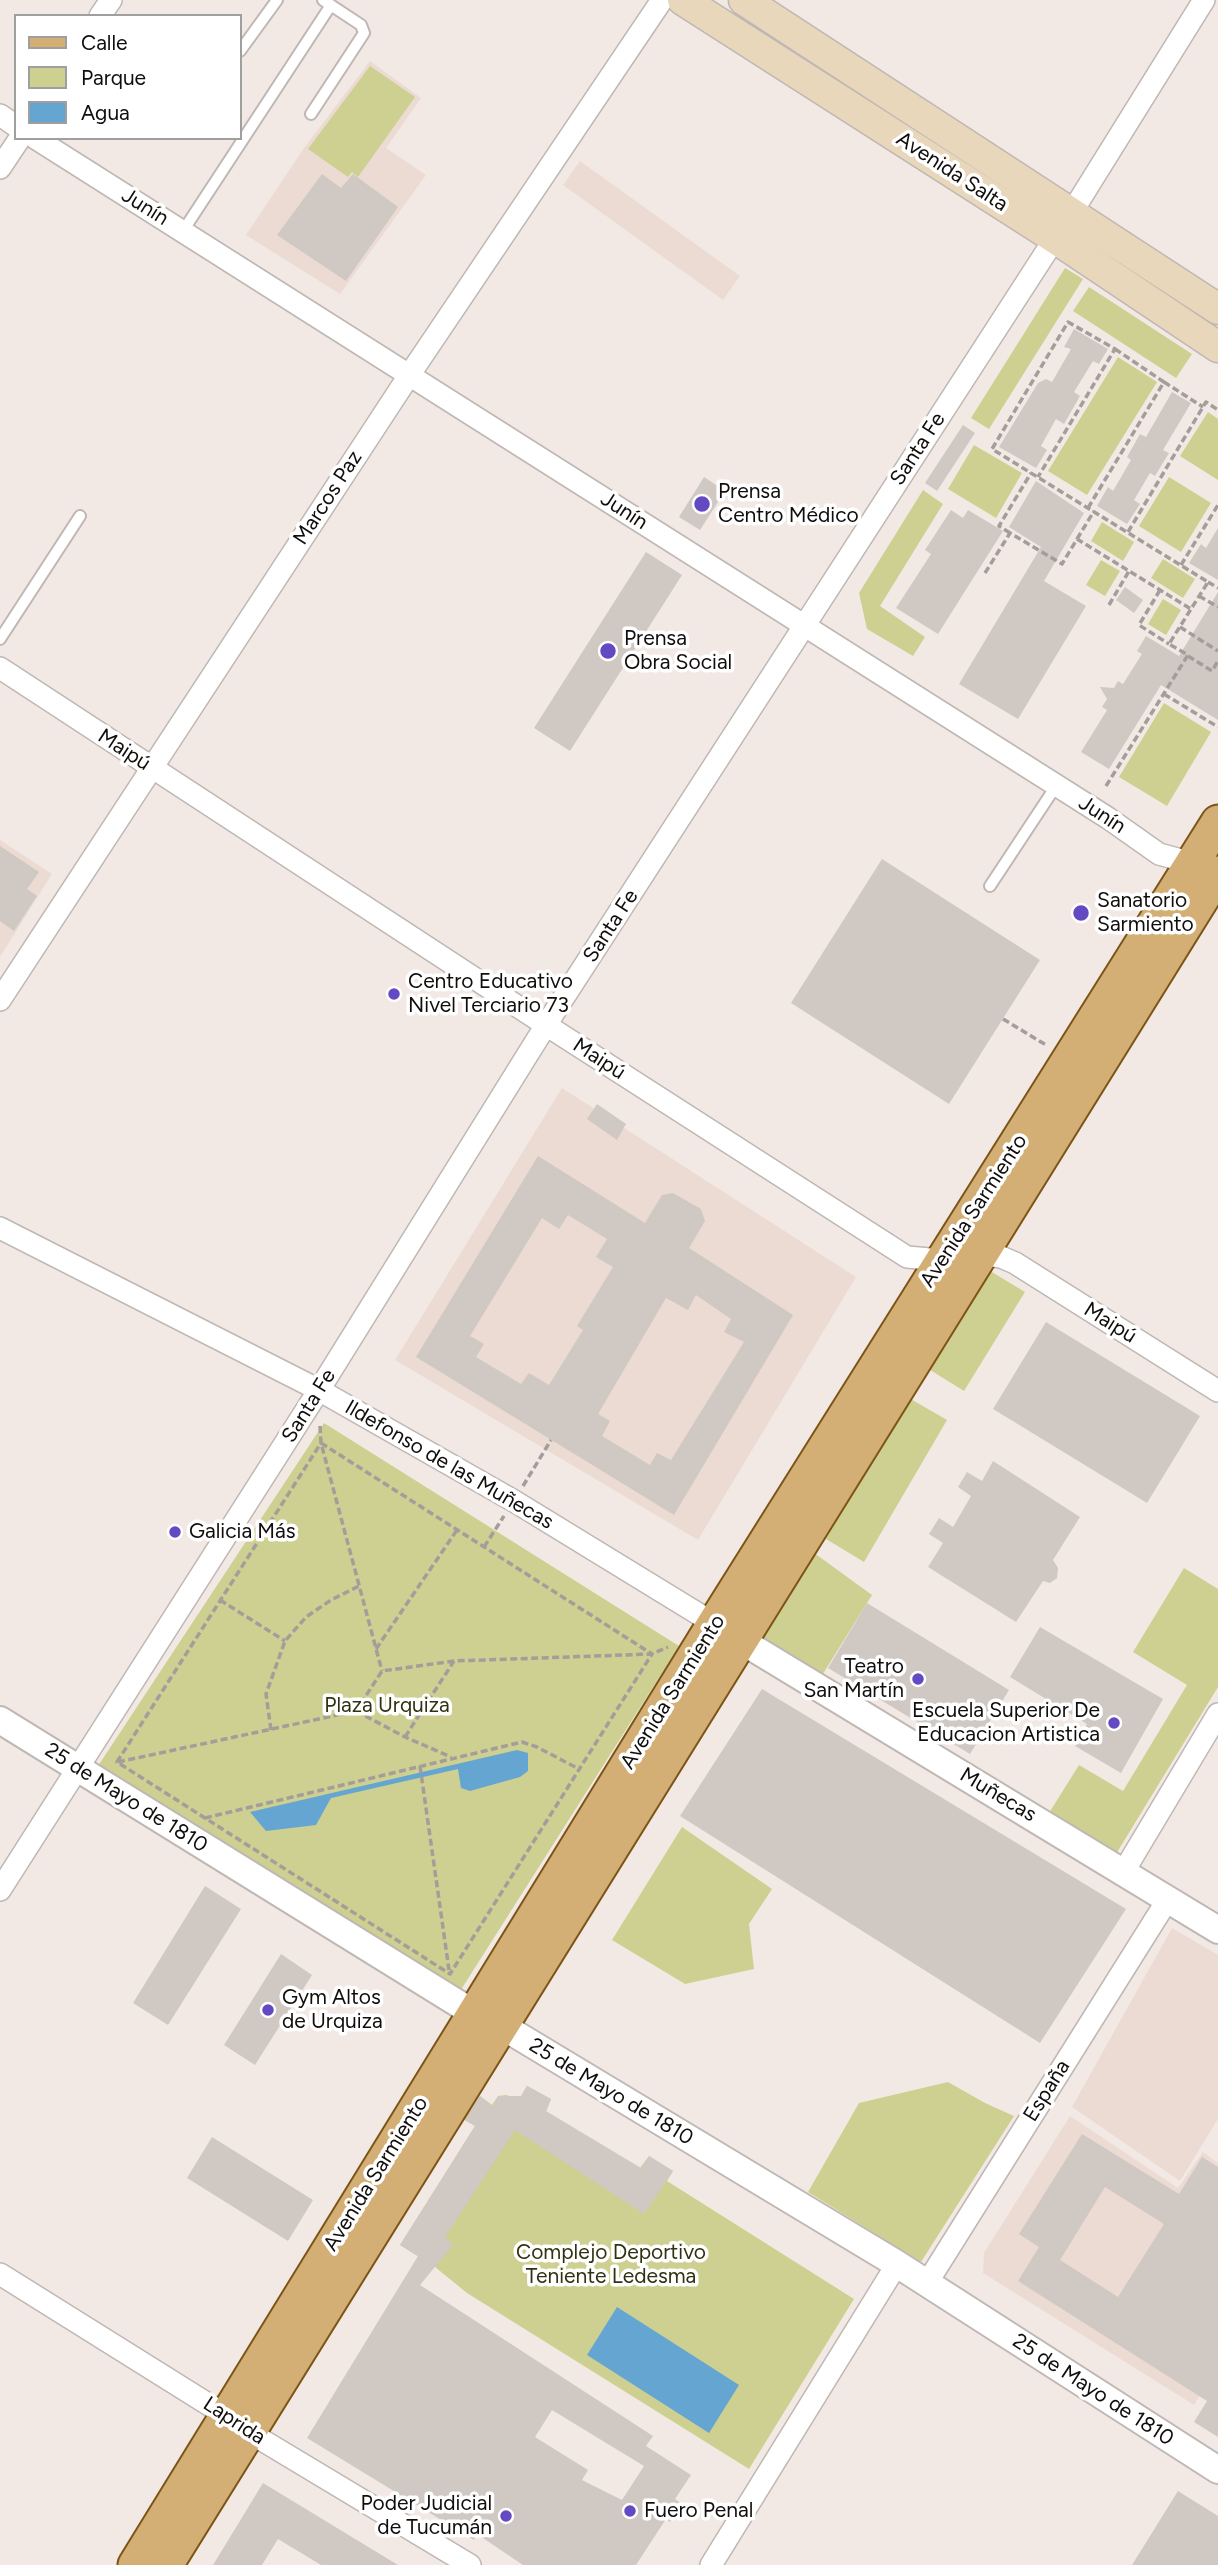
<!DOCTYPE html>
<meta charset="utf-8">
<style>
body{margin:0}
#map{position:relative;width:1218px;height:2565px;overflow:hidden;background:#f2e9e5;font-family:Figtree,sans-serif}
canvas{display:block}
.legend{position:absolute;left:14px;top:14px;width:228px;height:126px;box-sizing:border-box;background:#fff;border:2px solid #9f9f9e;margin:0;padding:9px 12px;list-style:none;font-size:21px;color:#100e0c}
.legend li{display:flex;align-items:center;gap:14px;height:35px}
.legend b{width:35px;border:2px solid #9f9f9e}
</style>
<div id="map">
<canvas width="1218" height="2565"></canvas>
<ul class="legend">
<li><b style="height:9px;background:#d3af76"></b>Calle</li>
<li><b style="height:19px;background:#cdd090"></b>Parque</li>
<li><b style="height:19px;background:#64a5d2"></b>Agua</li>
</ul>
</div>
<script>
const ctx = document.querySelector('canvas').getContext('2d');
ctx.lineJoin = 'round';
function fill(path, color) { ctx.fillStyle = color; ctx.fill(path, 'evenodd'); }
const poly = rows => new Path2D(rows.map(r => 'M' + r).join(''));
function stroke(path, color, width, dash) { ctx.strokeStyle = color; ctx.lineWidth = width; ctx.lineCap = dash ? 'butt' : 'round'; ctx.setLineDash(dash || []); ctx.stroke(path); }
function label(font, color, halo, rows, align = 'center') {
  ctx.font = font + ' Figtree,sans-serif'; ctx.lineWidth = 7; ctx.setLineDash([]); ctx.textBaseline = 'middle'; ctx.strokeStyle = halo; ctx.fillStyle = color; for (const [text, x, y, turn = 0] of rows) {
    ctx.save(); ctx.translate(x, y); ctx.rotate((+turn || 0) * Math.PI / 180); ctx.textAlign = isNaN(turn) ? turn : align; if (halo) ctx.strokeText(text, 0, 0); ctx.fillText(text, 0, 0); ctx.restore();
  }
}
const built = poly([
 [370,61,421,98,386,148,426,175,340,294,246,235,304,148],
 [580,161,740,276,723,300,563,185],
 [0,840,52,874,0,957],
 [562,1088,856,1277,698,1540,395,1360],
 [1172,1928,1218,1955,1218,2119,1180,2181,1072,2107],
 [1070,2116,1178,2188,1203,2152,1218,2163,1218,2367,1194,2405,983,2273,984,2253]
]);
const green = poly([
 [370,66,415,97,358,177,352,172,348,177,308,149],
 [1065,268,1083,279,989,429,971,418],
 [1089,287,1192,354,1176,378,1073,311],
 [1118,357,1157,382,1087,495,1048,471],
 [1208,412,1218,419,1218,480,1180,456],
 [974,445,1022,473,996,518,948,489],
 [1169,477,1211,503,1181,552,1139,526],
 [923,490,943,504,880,606,925,637,913,656,867,629,859,593],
 [1102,522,1134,542,1123,561,1091,541],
 [1163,559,1195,579,1183,598,1151,578],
 [1101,560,1120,571,1105,596,1086,585],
 [1163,599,1181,610,1166,635,1148,624],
 [1164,703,1211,732,1167,806,1119,777],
 [987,1269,1025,1292,964,1391,927,1368],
 [909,1398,947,1420,864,1562,826,1539],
 [324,1423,679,1646,457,1996,98,1766],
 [806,1547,872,1595,821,1677,740,1640],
 [1184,1568,1218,1589,1218,1687,1116,1854,1049,1813,1079,1765,1123,1791,1187,1685,1133,1652],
 [682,1827,772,1889,749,1924,754,1969,685,1984,612,1940],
 [948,2082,985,2103,1014,2116,921,2262,808,2192,859,2103],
 [527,2086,551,2099,546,2112,640,2168,649,2156,673,2171,667,2181,854,2299,749,2469,467,2293,435,2267,400,2245,475,2126,463,2119,480,2096,492,2105,498,2096,506,2095,519,2100]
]);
const water = poly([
 [517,1750,528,1753,528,1771,520,1777,470,1791,461,1788,458,1769,331,1798,316,1825,266,1831,250,1812],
 [617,2307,739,2385,709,2433,587,2355]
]);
const building = poly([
 [322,174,341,188,353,174,398,207,346,281,277,235],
 [1074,329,1108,349,1099,364,1093,361,1074,392,1080,396,1064,424,1056,419,1041,446,1047,450,1036,468,999,447,1038,383,1046,379,1052,382,1071,349,1064,347],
 [1172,392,1191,403,1163,450,1169,453,1155,476,1150,473,1134,500,1140,504,1127,524,1097,506,1108,487,1113,491,1131,460,1127,457,1140,434,1146,437],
 [963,425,975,433,937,491,925,483],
 [704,477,725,491,700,530,679,517],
 [1036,481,1084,513,1044,581,1086,606,1018,719,959,684,1041,547,1009,527],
 [951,510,963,518,968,510,1003,531,938,634,896,608,931,554,925,550],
 [1218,528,1218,580,1189,563,1201,544,1206,548],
 [646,552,682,575,570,751,534,728],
 [1125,587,1143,600,1134,613,1116,600],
 [1218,592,1218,720,1161,685,1109,769,1081,752,1107,710,1102,707,1107,699,1100,687,1114,688,1118,681,1123,684,1142,654,1137,651,1146,636,1179,656],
 [0,846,39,872,27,889,37,896,14,931,0,921],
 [882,859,1040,960,949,1104,791,1003],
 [597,1104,626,1124,617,1140,587,1119],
 [538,1156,645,1223,662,1195,673,1193,701,1209,705,1221,689,1248,793,1315,674,1515,416,1357],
 [568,1215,607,1239,596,1257,613,1267,577,1326,583,1330,549,1385,529,1373,521,1384,476,1357,484,1344,470,1336,542,1218,559,1229],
 [696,1295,731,1319,724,1332,744,1342,671,1460,657,1453,650,1465,602,1436,610,1421,598,1414,666,1298,688,1310],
 [1046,1322,1200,1416,1147,1503,993,1409],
 [993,1461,1080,1517,1053,1560,1058,1568,1057,1578,1050,1583,1043,1581,1016,1622,928,1567,943,1543,929,1534,939,1518,953,1527,971,1496,958,1487,967,1472,982,1481],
 [867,1603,1009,1690,970,1754,828,1668],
 [1040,1627,1163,1699,1121,1773,1075,1746,1087,1724,1010,1677],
 [762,1689,1126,1909,1040,2043,680,1816],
 [205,1886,241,1909,168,2025,133,2003],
 [281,1954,312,1975,255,2065,224,2045],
 [527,2086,551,2099,546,2111,641,2168,649,2156,673,2171,644,2214,515,2130,445,2237,453,2245,420,2285,653,2436,646,2446,691,2475,675,2499,682,2504,670,2522,666,2519,636,2565,523,2565,477,2534,474,2540,307,2438,418,2256,400,2245,475,2126,465,2120,480,2096,493,2106,498,2096,521,2096],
 [552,2410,644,2466,622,2500,582,2480,588,2470,535,2437],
 [1082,2134,1179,2194,1202,2157,1218,2167,1218,2437,1194,2422,1207,2401,1018,2281,1039,2247,1019,2234],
 [1105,2187,1164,2224,1118,2297,1060,2260],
 [212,2137,313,2200,288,2241,187,2178],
 [263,2483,398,2565,321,2565,278,2539,262,2565,213,2565],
 [1178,2491,1218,2516,1218,2565,1132,2565]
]);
const path = poly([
 [1115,349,1164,382],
 [1088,508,1164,382,1203,407],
 [1128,532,1206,402,1218,410],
 [1010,533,999,526,1031,473],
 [1077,539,1094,511],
 [1181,565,1218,505],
 [985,573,1010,533,1062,564,1077,539,1191,609,1208,582,992,449,1068,322,1115,349,1038,477],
 [1208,582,1218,588],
 [1160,590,1139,625,1169,644],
 [1199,596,1218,607],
 [1109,605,1129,571],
 [1180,627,1218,651],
 [1188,656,1212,671,1218,661],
 [1164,694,1218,727],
 [1106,786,1188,655,1169,644,1191,609],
 [1003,1019,1046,1045],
 [320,1426,321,1443,382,1671],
 [321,1443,652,1654,450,1974,117,1762,321,1443],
 [523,1486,551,1440],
 [484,1547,504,1516],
 [220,1600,285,1641],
 [376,1649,457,1530],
 [356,1711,405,1737,451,1757],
 [271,1730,266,1694,285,1641,306,1617,331,1600,359,1586],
 [405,1737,454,1661],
 [118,1762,356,1711,382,1671,454,1661,652,1654,668,1647],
 [420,1766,449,1970],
 [205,1818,522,1742,537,1747,579,1769]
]);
const service = poly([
 [240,51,277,0],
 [311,114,364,33,361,25,323,0],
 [183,231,331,5],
 [0,639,80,516],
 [990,886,1056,786]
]);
const minor = poly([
 [100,16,111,0],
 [0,115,16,126],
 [35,138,1108,818,1159,854,1192,863,1202,861],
 [0,168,20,138],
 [0,668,546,1025,907,1257,941,1260,980,1254,1001,1257,1015,1263,1218,1391],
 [0,1000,410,374,662,0],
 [0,1228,319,1390,514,1501,723,1629],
 [1124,1871,1218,1714],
 [0,1890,319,1390,546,1025,1072,212,1204,0],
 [0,2274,227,2416],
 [927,2283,1168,1899],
 [247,2431,470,2565],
 [711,2565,897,2264]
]);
const tertiary = poly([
 [740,1640,1218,1930],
 [0,1720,475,2014,502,2026,897,2264,1218,2470]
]);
const secondary = poly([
 [683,0,1055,238,1218,347],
 [744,0,1218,309]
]);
const primary = poly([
 [135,2565,714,1624,1218,822],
 [166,2565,1218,873]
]);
const markers = [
 [702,504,9,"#634ac3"],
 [608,651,9,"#634ac3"],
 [1081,913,9,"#634ac3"],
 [394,994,7,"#634ac3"],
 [175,1532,7,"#634ac3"],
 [918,1679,7,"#634ac3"],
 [1114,1723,7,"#634ac3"],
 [268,2010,7,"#634ac3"],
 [630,2511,7,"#634ac3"],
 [506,2516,7,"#634ac3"]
];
const streetNames = [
 ["Avenida Salta",952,172,33],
 ["Junín",145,207,32],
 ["Santa Fe",918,449,-57],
 ["Marcos Paz",328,498,-57],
 ["Junín",624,511,33],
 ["Maipú",124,750,33],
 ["Junín",1102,815,33],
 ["Santa Fe",611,926,-57],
 ["Maipú",599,1059,33],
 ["Avenida Sarmiento",974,1211,-57],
 ["Maipú",1110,1323,32],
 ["Santa Fe",309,1406,-58],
 ["Ildefonso de las Muñecas",449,1465,30],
 ["Avenida Sarmiento",673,1692,-58],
 ["Muñecas",998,1795,31],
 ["25 de Mayo de 1810",126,1798,32],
 ["España",1047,2091,-58],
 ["25 de Mayo de 1810",611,2092,31],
 ["Avenida Sarmiento",376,2174,-58],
 ["25 de Mayo de 1810",1093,2390,33],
 ["Laprida",234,2421,33]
];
const poiNames = [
 ["Prensa",718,492],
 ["Centro Médico",718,516],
 ["Prensa",624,639],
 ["Obra Social",624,663],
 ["Sanatorio",1097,901],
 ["Sarmiento",1097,925],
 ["Centro Educativo",408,982],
 ["Nivel Terciario 73",408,1006],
 ["Galicia Más",189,1532],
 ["Teatro",904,1667,"right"],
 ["San Martín",904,1691,"right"],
 ["Escuela Superior De",1100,1711,"right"],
 ["Educacion Artistica",1100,1735,"right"],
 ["Gym Altos",282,1998],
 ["de Urquiza",282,2022],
 ["Poder Judicial",492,2504,"right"],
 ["de Tucumán",492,2528,"right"],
 ["Fuero Penal",644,2511]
];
const parkNames = [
 ["Plaza Urquiza",387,1706],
 ["Complejo Deportivo",611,2253],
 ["Teniente Ledesma",611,2277]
];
fill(built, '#ecdbd3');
fill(green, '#cdd090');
fill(water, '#64a5d2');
fill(building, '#d0c8c3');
stroke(service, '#bfb7b3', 14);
stroke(minor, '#bfb7b3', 24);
stroke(tertiary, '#bfb7b3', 30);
stroke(secondary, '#bfb7b3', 33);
stroke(primary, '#7c5416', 37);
stroke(path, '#a49d9a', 3.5, [7, 3.5]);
stroke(service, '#fff', 10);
stroke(minor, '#fff', 21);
stroke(tertiary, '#fff', 26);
stroke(secondary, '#e9d7bb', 30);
stroke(primary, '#d3af76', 33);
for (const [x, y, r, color] of markers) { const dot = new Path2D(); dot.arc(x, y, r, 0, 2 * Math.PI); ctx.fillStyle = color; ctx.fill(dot); stroke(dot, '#fff', 2.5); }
label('21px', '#100e0c', '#fff', streetNames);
label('21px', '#100e0c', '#fff', poiNames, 'left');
label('21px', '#313212', '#fff', parkNames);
</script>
